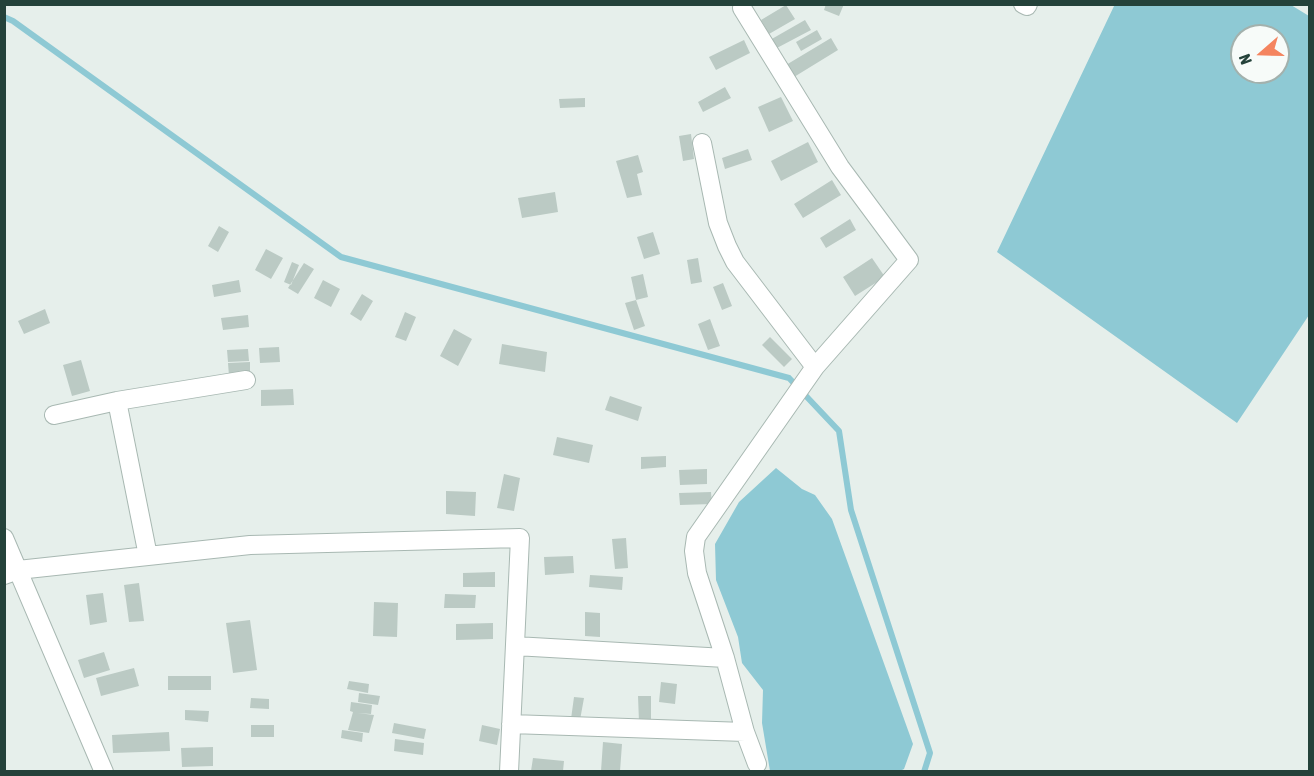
<!DOCTYPE html>
<style>
body{margin:0}
#map{position:relative;width:1314px;height:776px;overflow:hidden;background:#e6efeb;font-family:"Asap Condensed",sans-serif}
canvas{display:block}
.frame{position:absolute;inset:0;border:6px solid #24423a;pointer-events:none}
.north{position:absolute;left:1230px;top:24px;width:60px;height:60px;box-sizing:border-box;background:#f7fbf9;border:2px solid #a3b1ad;border-radius:50%;rotate:250deg;font-size:16px;font-weight:700;line-height:24px;text-align:center;color:#24423a}
.north::after{content:'';display:block;margin:auto;width:21px;height:27px;background:#f4845f;clip-path:polygon(50% 0,100% 100%,50% 72%,0 100%)}
</style>
<div id="map">
<canvas width="1314" height="776"></canvas>
<div class="frame"></div>
<div class="north">N</div>
</div>
<script>
const ctx = document.querySelector('canvas').getContext('2d');
ctx.lineJoin = 'round';
function fill(path, color) { ctx.fillStyle = color; ctx.fill(path, 'evenodd'); }
const poly = rows => new Path2D(rows.map(r => 'M' + r).join(''));
function stroke(path, color, width, dash) { ctx.strokeStyle = color; ctx.lineWidth = width; ctx.lineCap = dash ? 'butt' : 'round'; ctx.setLineDash(dash || []); ctx.stroke(path); }
const water = poly([
 [1115,4,1291,5,1309,16,1309,315,1237,423,997,252],
 [1242,36,1278,36,1278,72,1242,72],
 [776,468,802,489,815,495,832,519,913,744,904,769,900,771,770,771,762,723,763,690,742,663,738,637,716,580,715,544,739,502]
]);
const stream = poly([
 [4,17,13,21,341,257,789,378,839,431,851,510,930,753,924,772]
]);
const building = poly([
 [826,4,844,4,839,16,824,10],
 [786,5,795,19,769,34,761,20],
 [805,20,811,30,775,49,770,40],
 [817,30,822,39,801,51,796,42],
 [831,38,838,50,794,77,786,65],
 [744,40,750,53,716,70,709,57],
 [725,87,731,98,703,112,698,102],
 [781,97,793,121,769,132,758,107],
 [585,98,585,107,560,108,559,99],
 [691,134,694,159,683,161,679,136],
 [808,142,818,162,781,181,771,161],
 [748,149,752,160,725,169,722,158],
 [638,155,643,172,637,174,642,195,627,198,616,161],
 [832,180,841,195,803,218,794,204],
 [555,192,558,212,522,218,518,198],
 [850,219,856,230,826,248,820,238],
 [219,226,229,232,218,252,208,246],
 [653,232,660,254,644,259,637,237],
 [266,249,283,258,271,279,255,270],
 [698,258,702,282,691,284,687,260],
 [872,258,885,277,855,296,843,277],
 [292,262,299,265,291,285,284,282],
 [304,263,314,269,298,294,288,288],
 [643,274,648,297,636,300,631,277],
 [239,280,241,292,214,297,212,285],
 [323,280,340,289,331,307,314,298],
 [723,283,732,306,722,310,713,287],
 [362,294,373,301,361,321,350,314],
 [636,300,645,326,634,330,625,303],
 [45,309,50,323,24,334,18,321],
 [405,312,416,317,406,341,395,337],
 [248,315,249,327,223,330,221,318],
 [710,319,720,346,708,350,698,324],
 [454,329,472,339,458,366,440,356],
 [770,337,792,359,784,367,762,345],
 [502,344,547,352,545,372,499,364],
 [279,347,280,362,260,363,259,348],
 [248,349,249,361,228,362,227,350],
 [81,360,90,391,72,396,63,365],
 [250,362,250,374,229,376,228,363],
 [293,389,294,405,261,406,261,390],
 [610,396,642,407,638,421,605,410],
 [557,437,593,445,589,463,553,455],
 [666,456,666,467,641,469,641,457],
 [707,469,707,484,680,485,679,470],
 [504,474,520,478,514,511,497,508],
 [446,491,476,492,475,516,446,514],
 [711,492,712,504,680,505,679,493],
 [626,538,628,568,615,569,612,539],
 [573,556,574,573,545,575,544,557],
 [495,572,495,587,463,587,463,573],
 [590,575,623,577,622,590,589,587],
 [139,583,144,621,129,622,124,585],
 [103,593,107,622,90,625,86,595],
 [445,594,476,595,475,608,444,608],
 [374,602,398,603,397,637,373,636],
 [585,612,600,613,600,637,585,636],
 [250,620,257,670,233,673,226,623],
 [493,623,493,639,456,640,456,624],
 [104,652,110,670,84,678,78,660],
 [134,668,139,686,101,696,96,678],
 [168,676,211,676,211,690,168,690],
 [349,681,369,684,368,693,347,689],
 [661,682,677,684,675,704,659,702],
 [359,693,380,696,378,705,358,702],
 [638,696,651,696,651,722,639,722],
 [574,697,584,698,580,720,571,719],
 [251,698,269,699,269,709,250,708],
 [351,702,372,705,371,714,358,713,374,715,369,733,348,730,353,712,350,711],
 [185,710,209,711,208,722,185,720],
 [394,723,426,729,424,739,392,733],
 [251,725,274,725,274,737,251,737],
 [482,725,500,729,497,745,479,741],
 [342,730,363,733,362,742,341,738],
 [169,732,170,751,113,753,112,735],
 [395,739,424,743,423,755,394,751],
 [603,742,622,744,620,771,601,771],
 [213,747,213,766,182,767,181,748],
 [533,758,564,761,563,771,531,771]
]);
const minor = poly([
 [1023,4,1027,6,1028,4],
 [742,8,840,167,909,260,815,367,696,537,694,551,697,573,725,658,745,732,757,764],
 [702,143,718,223,727,246,735,262,815,367],
 [117,401,148,556],
 [54,415,117,401,246,380],
 [4,538,104,772],
 [4,575,18,570,250,545,520,538,509,772],
 [515,646,725,658],
 [511,724,745,732]
]);
fill(water, '#8ec9d4');
stroke(stream, '#8ec9d4', 6);
fill(building, '#bbcac4');
stroke(minor, '#a8b8b2', 20);
stroke(minor, '#fff', 18);
</script>
